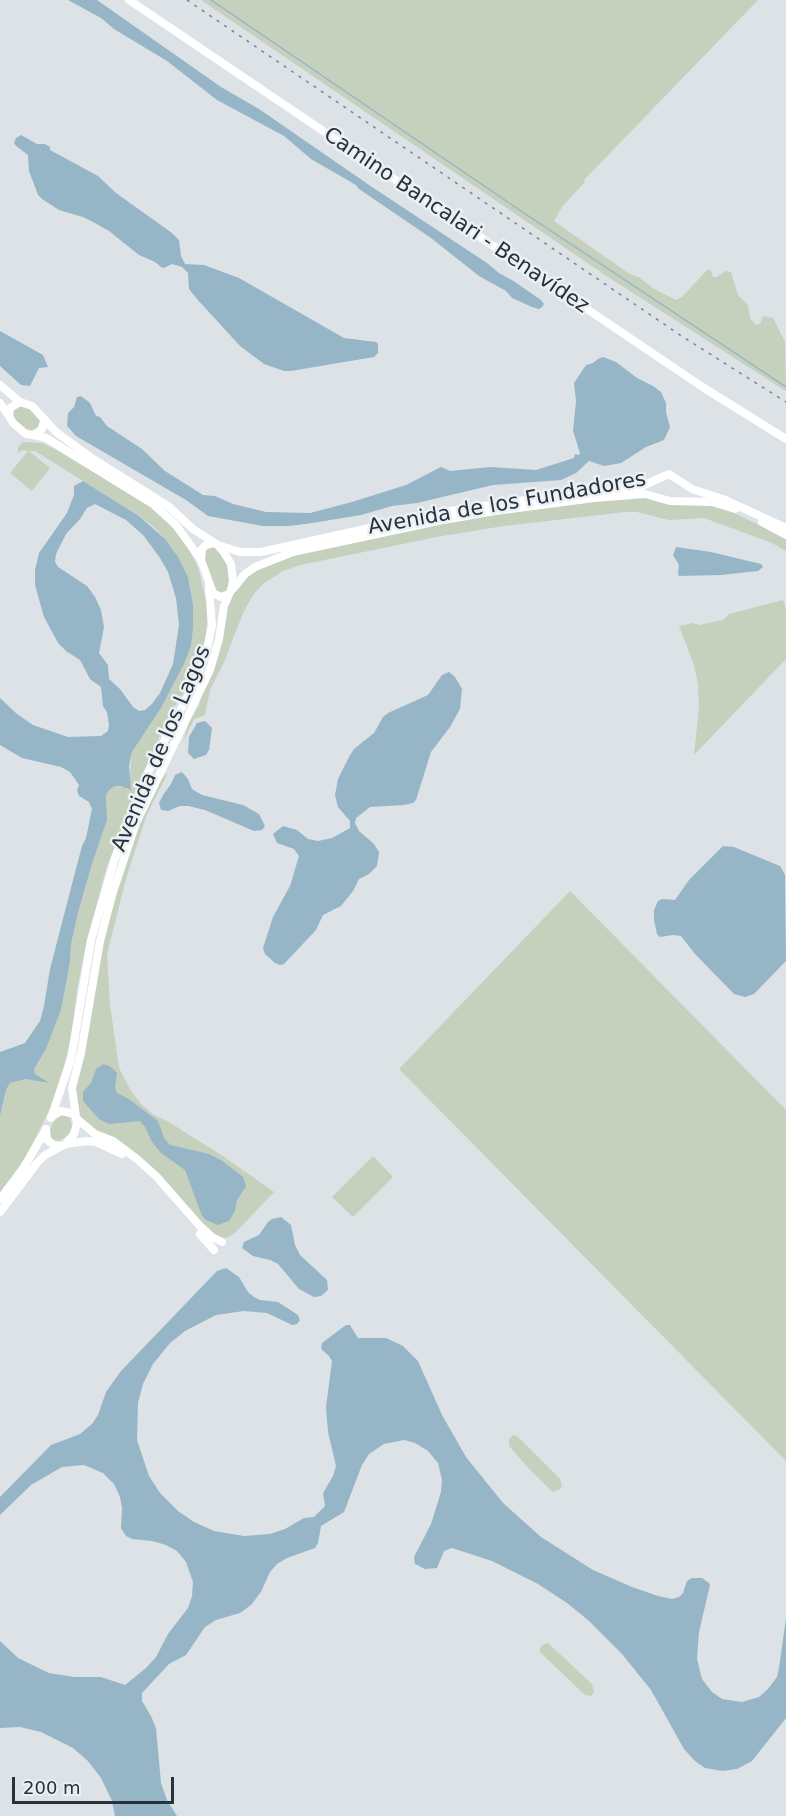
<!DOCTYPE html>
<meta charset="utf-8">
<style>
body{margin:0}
#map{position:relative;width:786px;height:1816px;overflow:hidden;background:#dce2e6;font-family:"DejaVu Sans",sans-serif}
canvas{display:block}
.scale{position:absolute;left:12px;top:1777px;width:162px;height:27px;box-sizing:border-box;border:3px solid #26323c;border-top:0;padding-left:8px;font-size:18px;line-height:21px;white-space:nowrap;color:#26323c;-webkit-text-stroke:4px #ebf0f4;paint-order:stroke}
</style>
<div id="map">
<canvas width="786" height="1816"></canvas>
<div class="scale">200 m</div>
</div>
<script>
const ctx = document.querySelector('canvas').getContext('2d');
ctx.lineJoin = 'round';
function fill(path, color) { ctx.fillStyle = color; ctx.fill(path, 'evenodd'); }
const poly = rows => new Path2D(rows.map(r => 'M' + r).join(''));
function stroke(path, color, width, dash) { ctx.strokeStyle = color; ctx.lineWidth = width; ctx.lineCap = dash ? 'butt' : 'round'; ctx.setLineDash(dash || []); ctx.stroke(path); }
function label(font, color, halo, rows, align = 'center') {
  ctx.font = font + ' "DejaVu Sans",sans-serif'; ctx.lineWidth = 5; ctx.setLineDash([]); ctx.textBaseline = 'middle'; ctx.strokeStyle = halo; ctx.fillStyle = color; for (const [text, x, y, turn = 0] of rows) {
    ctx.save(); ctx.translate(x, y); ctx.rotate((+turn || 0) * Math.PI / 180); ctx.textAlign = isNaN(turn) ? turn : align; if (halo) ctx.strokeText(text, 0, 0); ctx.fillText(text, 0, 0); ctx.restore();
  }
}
const green = poly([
 [201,0,758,0,584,180,585,182,562,207,554,221,628,273,640,278,654,289,676,300,682,297,707,270,709,269,711,271,713,277,717,277,725,271,731,272,738,295,748,305,750,318,755,324,758,325,761,322,763,316,773,318,785,342,786,391,611,279],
 [26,406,39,416,41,425,35,431,22,428,14,420,13,407],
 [23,442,41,443,55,449,148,505,165,519,188,547,199,570,207,605,207,621,205,645,198,666,184,693,173,708,149,759,106,869,85,949,77,990,71,1039,63,1069,51,1107,26,1156,0,1193,0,1116,6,1090,10,1083,26,1079,41,1081,47,1084,35,1074,34,1069,46,1049,61,1010,70,962,71,944,78,913,92,864,107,820,106,795,109,790,115,786,124,787,128,790,132,752,161,708,184,664,191,646,193,604,188,577,172,548,156,529,139,516,35,451,29,451,50,468,32,491,10,473,28,451,22,450,18,453,18,447],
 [637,496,701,503,728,510,786,538,786,551,772,543,704,518,669,520,637,512,625,512,504,526,442,536,300,565,283,571,264,583,253,595,243,613,224,662,210,690,205,715,194,719,183,742,189,722,199,706,229,599,247,576,286,556,442,522],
 [213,547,224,558,230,572,229,587,225,593,217,592,204,558,205,548],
 [783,600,786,609,786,659,694,755,699,707,698,684,694,665,679,626,693,623,699,625,723,620,729,614],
 [168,773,147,814,126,879,107,954,110,1005,119,1068,131,1091,142,1105,154,1115,167,1121,223,1156,274,1192,235,1233,226,1238,214,1236,160,1177,90,1128,79,1115,74,1091,110,911,143,811,161,779],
 [570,891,786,1110,786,1461,399,1069],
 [60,1114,69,1115,72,1126,69,1135,58,1141,52,1140,49,1131,57,1116],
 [373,1156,393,1177,353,1217,332,1197],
 [513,1435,517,1436,560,1479,562,1486,560,1489,553,1492,530,1470,509,1446,509,1439],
 [548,1643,592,1684,594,1693,591,1696,585,1695,540,1652,540,1648,544,1644]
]);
const water = poly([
 [68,0,97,0,221,87,259,109,372,187,487,263,499,273,515,282,541,300,544,304,542,307,539,309,532,307,512,298,506,291,479,276,431,238,359,189,356,185,311,159,284,136,217,100,167,61,114,29,101,18],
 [21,135,37,144,45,144,50,147,50,150,98,176,116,193,172,233,179,240,181,256,185,264,204,265,239,278,344,338,376,342,378,344,378,353,374,357,291,371,284,371,264,364,240,346,197,299,189,289,188,273,182,267,172,264,164,268,161,267,155,262,139,255,109,231,95,223,83,217,59,210,42,199,38,195,29,171,28,155,16,146,14,143,16,138],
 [0,331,43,355,48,367,39,368,30,386,21,385,0,366],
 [603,357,616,362,637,378,653,386,661,392,666,403,666,412,670,427,664,440,646,447,621,463,604,466,589,461,576,473,561,480,493,485,417,503,392,506,361,515,312,523,289,526,263,526,208,516,186,500,76,436,67,426,68,413,74,407,77,397,81,396,90,403,96,416,100,417,107,426,142,449,165,471,203,495,215,496,233,504,266,512,310,513,352,502,406,485,441,467,450,471,491,467,536,470,574,458,575,454,579,455,580,453,573,431,576,401,574,383,586,365,593,363,598,359],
 [83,481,139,516,165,539,178,557,188,577,193,604,193,627,191,646,184,664,161,708,132,752,129,766,131,790,121,786,115,786,109,790,106,795,107,820,92,864,78,913,71,944,70,962,61,1010,46,1049,34,1069,35,1074,49,1083,26,1079,10,1083,6,1090,0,1116,0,1052,25,1043,40,1021,44,1006,50,969,72,884,82,846,86,838,92,809,89,802,79,796,77,790,79,785,70,772,61,767,22,758,0,745,0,698,17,714,33,725,68,737,101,736,108,731,109,725,107,712,103,706,101,687,90,679,80,660,66,651,58,643,44,617,35,585,35,570,39,553,67,513,74,495,74,486],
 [95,504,126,520,144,536,160,558,168,572,176,598,179,625,173,664,160,693,152,704,145,710,139,711,133,707,120,689,109,679,108,665,99,653,104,627,101,610,95,597,87,586,58,567,55,562,56,554,66,534,80,519,87,508],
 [676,547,711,552,761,564,763,567,758,571,721,575,679,576,678,573,679,565,673,555],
 [449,672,455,677,462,689,460,709,450,727,431,752,416,800,413,803,404,805,370,807,356,818,355,823,359,831,374,844,379,852,377,866,369,874,359,879,353,891,341,906,323,915,316,930,284,964,280,965,275,963,265,954,263,948,273,917,290,886,299,856,294,849,277,843,273,834,283,826,297,830,308,839,318,841,332,838,350,828,350,821,338,807,335,795,338,779,350,755,354,749,374,733,383,717,388,713,428,695,442,675],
 [205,721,212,728,209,750,206,755,194,759,188,753,189,737,197,723],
 [182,772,188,779,192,789,202,795,243,805,259,814,265,826,262,830,254,831,205,810,188,806,180,806,168,811,161,810,159,803,163,795,171,784,175,775],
 [723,846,734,847,775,864,780,866,785,875,786,961,754,994,745,997,734,994,695,954,681,936,673,935,660,937,657,934,654,920,654,910,658,901,662,899,675,900,689,880],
 [103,1064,110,1066,117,1073,115,1088,117,1093,129,1099,158,1121,164,1138,170,1145,209,1154,221,1160,243,1177,246,1186,237,1200,235,1211,229,1221,218,1225,206,1220,202,1216,185,1170,161,1153,152,1142,145,1127,140,1121,109,1124,99,1119,83,1101,83,1092,91,1083,96,1069],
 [281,1217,291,1225,295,1245,300,1255,327,1280,328,1290,321,1296,314,1297,299,1289,278,1264,270,1260,253,1256,242,1248,244,1242,259,1235,268,1222,272,1219],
 [226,1268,239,1277,248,1292,254,1297,260,1300,278,1302,298,1315,300,1320,297,1324,292,1325,267,1313,244,1311,216,1315,185,1331,170,1343,153,1364,143,1384,138,1403,137,1440,149,1476,160,1493,178,1511,194,1522,214,1531,244,1536,270,1534,285,1529,304,1518,314,1517,325,1506,323,1493,333,1476,336,1466,328,1432,326,1407,332,1361,329,1356,321,1349,322,1343,346,1325,350,1325,358,1338,386,1338,403,1346,418,1361,442,1415,466,1457,503,1503,541,1537,593,1570,632,1587,658,1596,672,1599,679,1597,683,1593,687,1581,692,1578,702,1578,709,1583,710,1585,699,1632,697,1659,702,1679,712,1692,722,1699,742,1702,759,1697,768,1689,777,1677,779,1668,786,1618,786,1718,752,1761,737,1769,723,1771,705,1768,695,1761,684,1749,651,1690,622,1654,588,1620,567,1603,538,1584,492,1561,452,1548,444,1551,437,1568,425,1569,415,1564,414,1557,431,1524,441,1492,442,1480,438,1463,428,1451,415,1443,404,1440,384,1444,369,1454,362,1465,344,1512,321,1526,318,1543,315,1548,287,1558,277,1564,270,1572,261,1592,251,1605,240,1613,216,1620,205,1627,186,1655,169,1664,142,1693,142,1701,151,1716,156,1728,161,1783,167,1800,177,1816,115,1816,112,1801,101,1778,88,1761,73,1748,41,1732,20,1727,0,1728,0,1641,18,1658,49,1673,74,1677,101,1677,125,1685,146,1668,156,1657,168,1634,188,1608,192,1596,193,1582,186,1562,177,1551,166,1545,152,1541,132,1539,126,1536,121,1528,122,1508,120,1497,114,1484,103,1473,84,1465,62,1467,31,1485,0,1515,0,1497,51,1445,80,1434,92,1424,98,1415,106,1392,121,1371,217,1271]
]);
const stream = poly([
 [211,0,521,211,786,387]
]);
const secondary = poly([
 [129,0,704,388,786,439],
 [0,385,20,402],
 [0,403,9,416],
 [33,435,46,438,153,504,176,525,201,560],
 [762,522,786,535],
 [214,543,206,545,202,549,201,560,213,593,221,597,229,594],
 [218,545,240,552,261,552,442,512,546,497,642,486,669,474,692,489,723,499,786,528],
 [233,589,245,574,255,567,293,552,438,521,495,511,594,498,645,494,670,501,712,502,735,509],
 [51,1117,61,1111,75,1114],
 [51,1118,71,1059,91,940,114,861,146,776,193,686,206,654,212,625,209,587],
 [76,1118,95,1134,113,1141,137,1159,156,1176,199,1225,212,1237,222,1242],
 [46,1129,47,1140,54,1145,60,1146],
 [66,1144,87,1141,96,1142,122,1154],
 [0,1199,23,1169,45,1131],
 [0,1212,37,1163,45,1155,66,1144,74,1134,77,1124,72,1088,81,1053,100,941,113,892,136,823,210,670,219,639,224,606,231,590,233,581,231,564,223,551,218,545,193,529,168,506,93,459,56,432,32,406,20,402,10,408,9,416,13,423,26,434,33,435,38,432,42,429,44,420],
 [200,1234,214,1250]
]);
const rail = poly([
 [187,0,680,335,786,402]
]);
const streetNames = [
 ["Camino Bancalari - Benavídez",456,221,34],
 ["Avenida de los Fundadores",507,504,-10],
 ["Avenida de los Lagos",162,749,-67]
];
fill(green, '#c5d0bd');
fill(water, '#96b6c7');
stroke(stream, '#96b6c7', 1.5);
stroke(secondary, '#fff', 8);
stroke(rail, '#758490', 1.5, [3, 6]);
label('21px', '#26323c', '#ebf0f4', streetNames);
</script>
